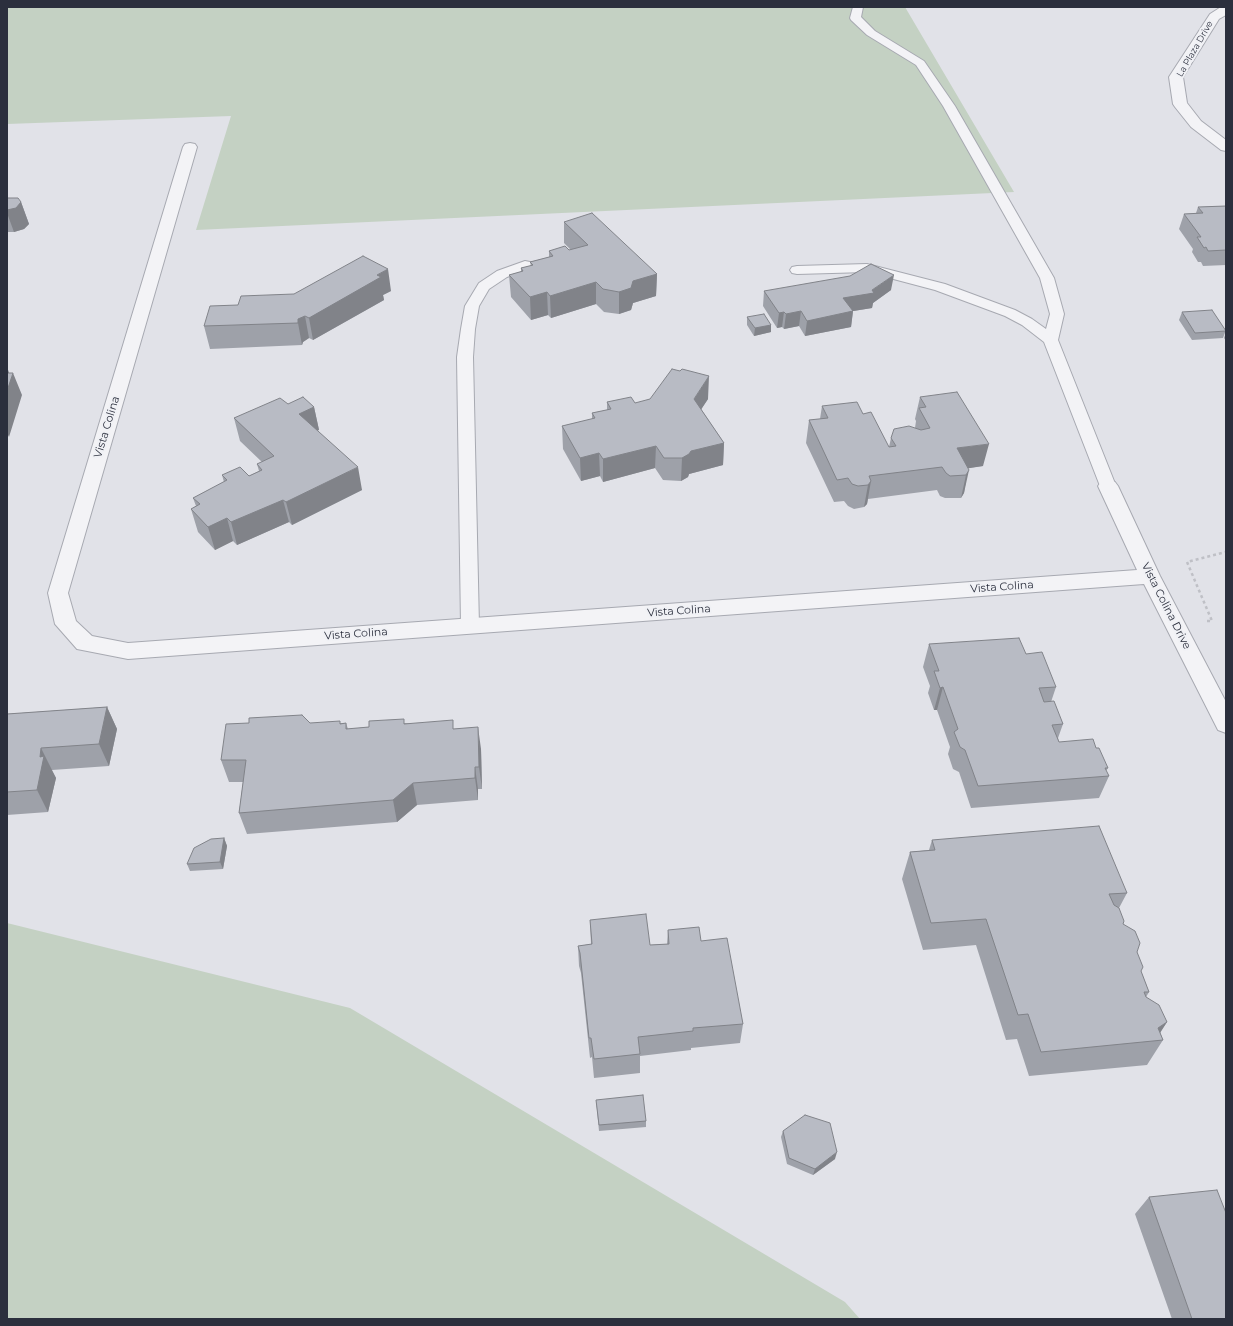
<!DOCTYPE html>
<style>
body{margin:0}
#map{position:relative;width:1233px;height:1326px;overflow:hidden;background:#e1e2e8;font-family:Montserrat,sans-serif}
canvas{display:block}
.frame{position:absolute;inset:0;border:8px solid #2b2f3d;pointer-events:none}
</style>
<div id="map">
<canvas width="1233" height="1326"></canvas>
<div class="frame"></div>
</div>
<script>
const ctx = document.querySelector('canvas').getContext('2d');
ctx.lineJoin = 'round';
function fill(path, color) { ctx.fillStyle = color; ctx.fill(path, 'evenodd'); }
const poly = rows => new Path2D(rows.map(r => 'M' + r).join(''));
function stroke(path, color, width, dash) { ctx.strokeStyle = color; ctx.lineWidth = width; ctx.lineCap = dash ? 'butt' : 'round'; ctx.setLineDash(dash || []); ctx.stroke(path); }
function label(font, color, halo, rows, align = 'center') {
  ctx.font = font + ' Montserrat,sans-serif'; ctx.lineWidth = 4; ctx.setLineDash([]); ctx.textBaseline = 'middle'; ctx.strokeStyle = halo; ctx.fillStyle = color; for (const [text, x, y, turn = 0] of rows) {
    ctx.save(); ctx.translate(x, y); ctx.rotate((+turn || 0) * Math.PI / 180); ctx.textAlign = isNaN(turn) ? turn : align; if (halo) ctx.strokeText(text, 0, 0); ctx.fillText(text, 0, 0); ctx.restore();
  }
}
const green = poly([
 [7,7,905,7,1014,192,196,230,231,116,7,124],
 [7,923,350,1008,845,1302,860,1319,7,1319]
]);
const path = poly([
 [1207,621,1212,621,1187,562,1226,552]
]);
const lane = poly([
 [853,7,863,7,861,17,875,31,924,61,955,106,1054,278,1064,314,1058,340,1116,486,1114,490,1108,491,1102,490,1100,486,1044,342,1022,325,1005,316,935,290,867,272,797,274,792,273,790,270,792,267,797,266,867,264,945,284,1015,310,1032,319,1046,329,1050,314,1040,278,943,106,916,65,867,35,851,20,850,18,853,7],
 [525,261,530,262,532,265,530,268,507,277,489,289,479,306,475,329,473,357,479,626,477,631,470,633,463,631,461,626,457,357,461,329,465,306,479,283,497,271,525,261]
]);
const street = poly([
 [1221,7,1226,7,1226,15,1219,19,1183,77,1187,103,1201,121,1226,140,1226,151,1221,150,1191,127,1175,107,1173,104,1169,77,1210,14,1221,7],
 [190,143,195,144,197,147,68,593,76,621,92,636,128,643,1137,570,1098,486,1101,482,1108,480,1115,482,1118,486,1160,576,1226,702,1226,733,1218,730,1144,584,128,659,77,649,55,624,48,593,183,147,185,144,190,143]
]);
const wall = poly([
 [7,198,21,202,29,224,24,229,14,232,7,232],
 [1226,206,1226,265,1203,266,1201,262,1198,262,1192,252,1193,249,1179,229,1184,214,1196,213,1198,207],
 [564,222,657,274,656,296,633,303,631,310,619,314,604,312,596,304,551,318,548,315,531,320,511,297,509,275,521,272,521,268,531,266,530,262,549,257,549,251,571,250,564,243],
 [891,290,873,303,872,308,853,311,851,327,805,336,799,326,784,329,782,327,777,328,763,306,764,291],
 [391,291,383,295,384,300,313,340,309,338,303,342,302,345,210,349,204,326,238,305],
 [1182,312,1226,330,1223,338,1192,340,1179,320],
 [747,317,771,325,771,332,754,336,747,325],
 [1226,332,1226,341,1224,338],
 [920,397,983,466,968,468,964,493,961,498,945,498,940,496,937,490,868,499,867,504,864,507,854,509,848,506,844,501,834,502,806,443,809,420,820,419,822,406,863,414,889,447,891,438,915,428,916,421,915,419],
 [708,399,701,409,724,443,723,465,689,474,688,477,681,481,663,480,655,468,603,482,600,476,581,481,563,449,562,426,592,419,592,413,607,410,607,402,635,403],
 [288,404,314,407,319,430,317,430,362,490,292,525,289,522,237,545,233,541,215,550,198,532,191,509,196,506,193,498,224,482,222,475,249,476,259,471,257,464,262,462,240,441,234,418],
 [929,644,1026,654,1056,687,1051,702,1063,724,1058,738,1059,742,1096,748,1108,768,1106,771,1109,776,1099,798,971,808,959,772,953,769,948,754,950,747,937,710,934,710,928,693,930,686,923,667],
 [107,707,117,729,109,766,52,770,52,771,56,778,48,812,7,815,7,714],
 [310,723,346,723,348,729,369,727,405,723,454,729,481,749,482,789,478,789,478,800,417,805,397,822,247,834,239,813,243,782,229,782,221,760],
 [224,838,227,846,223,869,190,871,187,864],
 [932,840,1127,893,1119,908,1123,924,1137,952,1141,971,1149,992,1146,997,1167,1022,1160,1032,1163,1040,1147,1065,1029,1076,1017,1039,1006,1040,976,945,923,950,902,879,910,852,929,850],
 [590,920,650,945,667,944,668,930,701,941,743,1024,740,1043,691,1048,691,1050,640,1056,640,1073,594,1078,592,1057,590,1058,581,973,579,966,578,946,591,944],
 [596,1100,646,1121,646,1127,599,1131],
 [783,1131,835,1159,813,1175,787,1164,781,1137],
 [1149,1197,1226,1319,1172,1319,1135,1214]
]);
const shadedWall = poly([
 [21,202,29,224,24,229,14,232,7,213,7,210],
 [388,269,391,291,383,295,384,300,313,340,309,318,377,275],
 [657,274,656,296,633,303,631,310,619,314,619,292,633,281],
 [894,275,891,290,873,303,872,308,841,313,843,298,872,290],
 [596,282,596,304,551,318,550,296],
 [547,292,548,315,531,320,530,297],
 [801,311,799,326,784,329,786,314],
 [853,311,851,327,805,336,807,321],
 [784,312,782,327,777,328,779,313],
 [305,316,309,338,303,342,302,345,298,323,298,319],
 [771,325,771,332,754,336,755,328],
 [7,367,11,378,13,373,22,395,9,437,7,433],
 [709,376,708,399,693,422,694,399],
 [314,407,319,430,304,437,299,414],
 [724,443,723,465,689,474,688,477,681,481,682,458,691,451],
 [989,444,983,466,951,471,957,448],
 [656,446,655,468,603,482,603,459],
 [599,453,600,476,581,481,580,458],
 [358,467,362,490,292,525,286,502],
 [969,470,964,493,961,498,966,475],
 [871,481,867,504,864,507,868,485],
 [283,500,289,522,237,545,231,522],
 [227,518,233,541,215,550,208,527],
 [943,687,937,710,934,710,940,688],
 [107,707,117,729,109,766,99,744],
 [478,727,481,749,482,789,479,767],
 [41,748,56,778,48,812,37,790,40,757],
 [475,767,478,789,478,800,475,778],
 [413,783,417,805,397,822,393,800],
 [224,838,227,846,223,869,220,862],
 [1167,1022,1155,1041,1158,1028],
 [837,1152,835,1159,813,1175,815,1169]
]);
const building = poly([
 [7,198,18,198,21,202,16,208,7,210,7,198],
 [1226,206,1226,250,1208,251,1206,247,1204,248,1197,237,1201,237,1184,214,1203,213,1198,207,1226,206],
 [592,213,657,274,633,281,631,288,619,292,603,289,596,282,550,296,547,292,530,297,509,275,523,271,521,268,533,265,530,262,553,256,549,251,565,246,569,250,588,245,564,222,592,213],
 [363,256,388,269,377,275,381,277,309,318,305,316,298,319,298,323,204,326,210,306,238,305,241,296,294,294,363,256],
 [871,264,894,275,872,290,874,293,843,298,853,311,807,321,801,311,786,314,784,312,779,313,764,291,850,276,871,264],
 [1212,310,1226,331,1195,333,1182,312,1212,310],
 [764,314,771,325,755,328,747,317,764,314],
 [672,369,680,371,682,369,709,376,694,399,724,443,691,451,689,454,682,458,664,458,656,446,603,459,599,453,580,458,562,426,595,418,592,413,611,409,607,402,631,397,635,403,650,399,672,369],
 [7,373,13,373,7,391,7,373],
 [957,392,989,444,957,448,969,470,966,475,950,476,946,473,942,467,869,476,871,481,868,485,858,486,852,484,848,478,837,480,809,420,828,418,822,406,857,402,863,414,871,412,889,447,896,446,891,438,894,429,909,426,921,430,930,428,919,408,926,407,920,397,957,392],
 [303,397,314,407,299,414,358,467,286,502,283,500,231,522,227,518,208,527,191,509,200,504,193,498,227,480,222,475,240,467,249,476,262,470,257,464,274,456,234,418,280,398,288,404,303,397],
 [1019,638,1026,654,1042,652,1056,687,1039,688,1044,702,1054,701,1063,724,1052,725,1059,742,1093,739,1096,748,1099,748,1108,768,1105,768,1109,776,978,786,965,750,960,747,954,732,958,729,943,687,940,688,934,671,939,671,929,644,1019,638],
 [107,707,99,744,41,748,40,757,44,756,37,790,7,792,7,714,107,707],
 [302,715,310,723,340,721,340,724,346,723,346,729,369,727,369,721,404,719,404,724,453,720,453,729,478,727,479,767,475,767,475,778,413,783,393,800,239,813,246,760,221,760,226,724,249,723,249,718,302,715],
 [1099,826,1127,893,1109,894,1114,905,1119,908,1124,921,1123,924,1135,931,1140,943,1137,952,1143,967,1141,971,1149,992,1144,992,1146,997,1159,1005,1167,1022,1158,1028,1163,1040,1041,1052,1028,1014,1018,1015,986,919,931,923,910,852,935,850,932,840,1099,826],
 [224,838,220,862,187,864,194,848,211,839,224,838],
 [646,914,650,945,669,944,668,930,699,927,701,941,727,938,743,1024,693,1028,693,1031,638,1037,640,1054,594,1059,591,1038,589,1038,580,953,578,946,592,944,590,920,646,914],
 [643,1095,646,1121,599,1125,596,1100,643,1095],
 [805,1115,830,1123,837,1152,815,1169,789,1158,783,1131,805,1115],
 [1217,1190,1226,1213,1226,1319,1192,1319,1149,1197,1217,1190]
]);
const farStreetnames = [
 ["La Plaza Drive",1195,49,-60]
];
const streetNames = [
 ["Vista Colina",107,427,-73],
 ["Vista Colina",1002,587,-4],
 ["Vista Colina Drive",1166,606,63],
 ["Vista Colina",679,611,-4],
 ["Vista Colina",356,634,-4]
];
fill(green, '#c4d1c3');
stroke(lane, '#a7a9b1', 2);
stroke(street, '#a7a9b1', 2);
stroke(path, '#bfc0c6', 2.5, [3, 3]);
fill(lane, '#f3f3f6');
fill(street, '#f3f3f6');
fill(wall, '#9ea1a9');
fill(shadedWall, '#818389');
fill(building, '#b8bbc4');
stroke(building, '#818389', 1);
label('9px', '#2b2f3d', '#f0f1f5', farStreetnames);
label('11px', '#2b2f3d', '#f0f1f5', streetNames);
</script>
